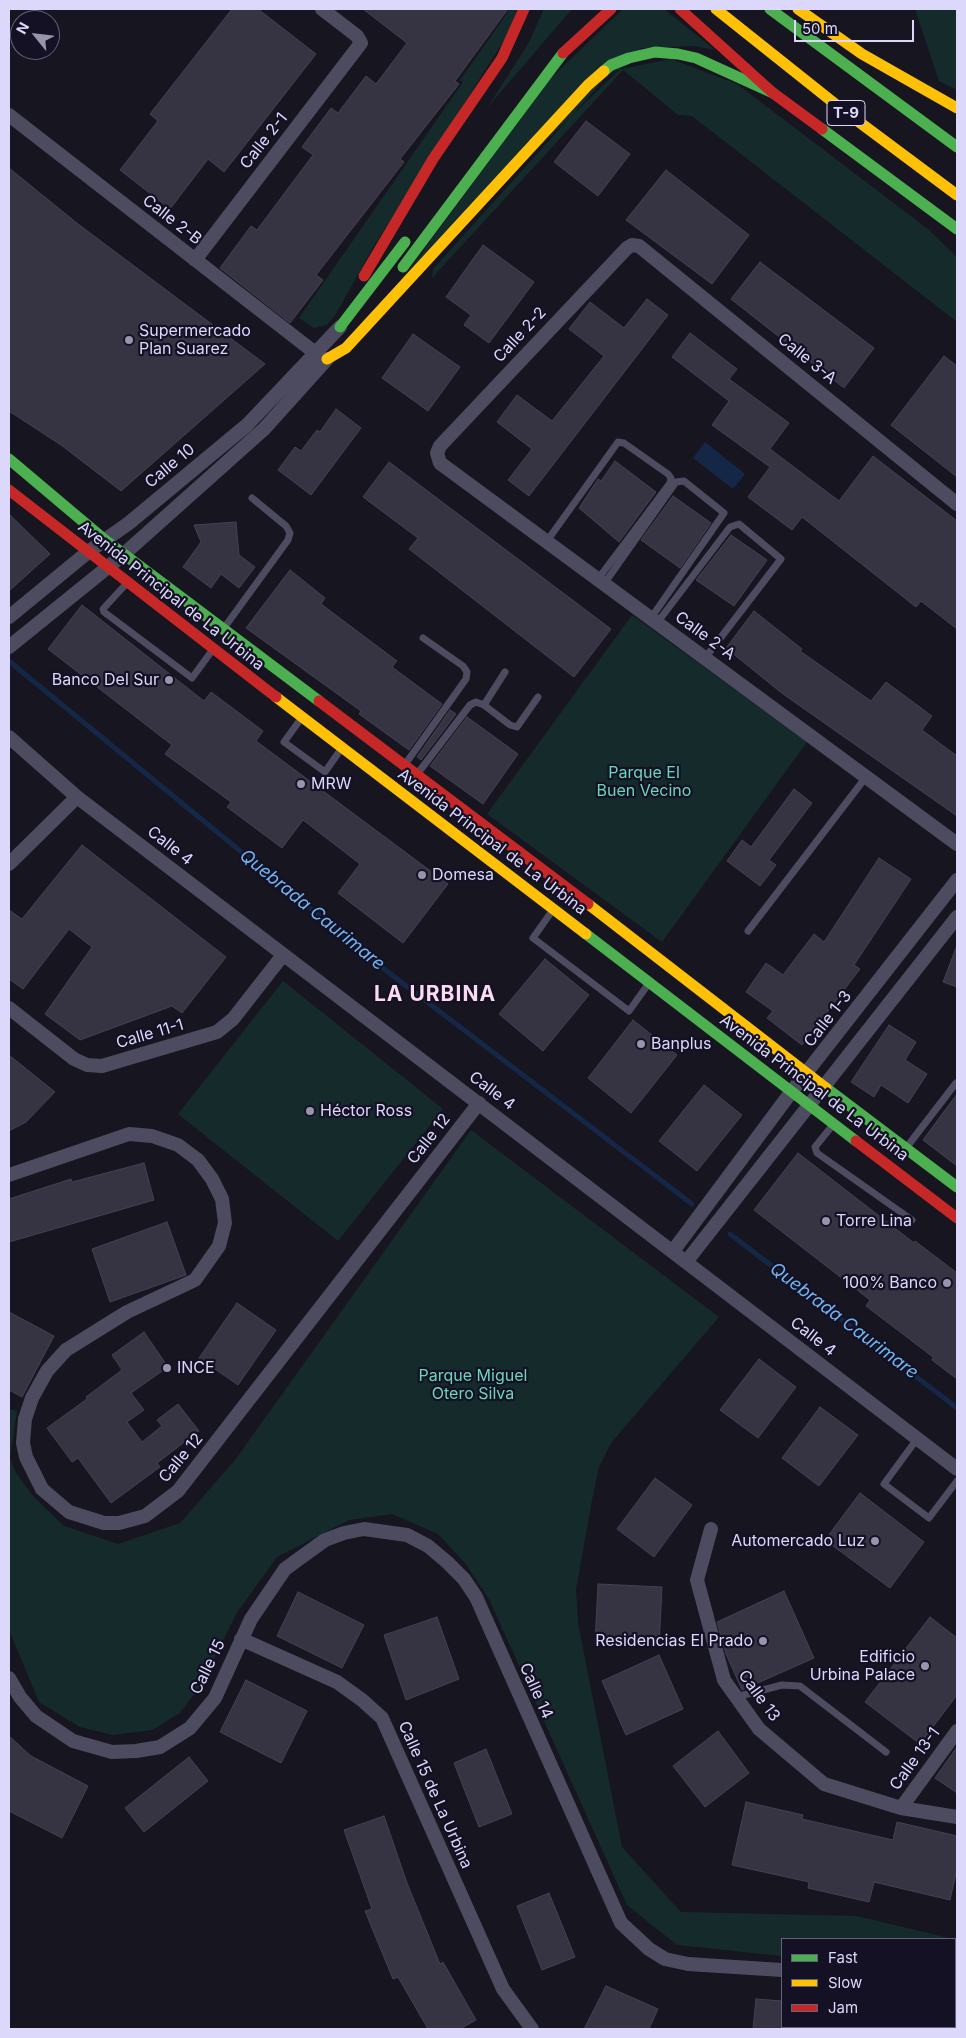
<!DOCTYPE html>
<meta charset="utf-8">
<style>
body{margin:0}
#map{position:relative;width:966px;height:2038px;overflow:hidden;background:#171520;font-family:Inter,sans-serif}
canvas{display:block}
.frame{position:absolute;inset:0;border:10px solid #dcd8fb;pointer-events:none}
.legend{position:absolute;left:781px;top:1938px;width:175px;height:90px;box-sizing:border-box;background:#141124;border:1px solid #64617a;margin:0;padding:6px 9px;list-style:none;font-size:15px;color:#dcd8fb}
.legend li{display:flex;align-items:center;gap:10px;height:25px}
.legend b{width:25px;border:1px solid #64617a}
.north{position:absolute;left:10px;top:10px;width:50px;height:50px;box-sizing:border-box;background:#141124;border:1px solid #64617a;border-radius:50%;rotate:299deg;font-size:14px;font-weight:700;line-height:20px;text-align:center;color:#dcd8fb}
.north::after{content:'';display:block;margin:auto;width:18px;height:22px;background:#9794ae;clip-path:polygon(50% 0,100% 100%,50% 72%,0 100%)}
.scale{position:absolute;left:794px;top:20px;width:120px;height:22px;box-sizing:border-box;border:2px solid #dcd8fb;border-top:0;padding-left:6px;font-size:15px;line-height:18px;white-space:nowrap;color:#dcd8fb;-webkit-text-stroke:4px #141124;paint-order:stroke}
</style>
<div id="map">
<canvas width="966" height="2038"></canvas>
<div class="frame"></div>
<ul class="legend">
<li><b style="height:6px;background:#4caf50"></b>Fast</li>
<li><b style="height:6px;background:#ffc107"></b>Slow</li>
<li><b style="height:6px;background:#c62828"></b>Jam</li>
</ul>
<div class="north">N</div>
<div class="scale">50 m</div>
</div>
<script>
const ctx = document.querySelector('canvas').getContext('2d');
ctx.lineJoin = 'round';
function fill(path, color) { ctx.fillStyle = color; ctx.fill(path, 'evenodd'); }
const poly = rows => new Path2D(rows.map(r => 'M' + r).join(''));
function stroke(path, color, width, dash) { ctx.strokeStyle = color; ctx.lineWidth = width; ctx.lineCap = dash ? 'butt' : 'round'; ctx.setLineDash(dash || []); ctx.stroke(path); }
function label(font, color, halo, rows, align = 'center') {
  ctx.font = font + ' Inter,sans-serif'; ctx.lineWidth = 4.5; ctx.setLineDash([]); ctx.textBaseline = 'middle'; ctx.strokeStyle = halo; ctx.fillStyle = color; for (const [text, x, y, turn = 0] of rows) {
    ctx.save(); ctx.translate(x, y); ctx.rotate((+turn || 0) * Math.PI / 180); ctx.textAlign = isNaN(turn) ? turn : align; if (halo) ctx.strokeText(text, 0, 0); ctx.fillText(text, 0, 0); ctx.restore();
  }
}
const green = poly([
 [510,9,517,9,508,34,372,249,336,314,327,325,314,328,299,318,463,82,460,80],
 [544,9,572,9,487,108,528,44],
 [623,9,664,9,715,50,694,46,642,48,403,278,551,78],
 [915,9,957,9,957,90,939,81],
 [671,59,737,84,928,229,957,257,957,322,692,116,678,115,623,70,432,278,433,269,612,71],
 [632,615,807,742,662,942,487,814],
 [283,981,443,1109,338,1241,178,1114],
 [471,1130,719,1317,611,1443,599,1467,592,1500,576,1589,578,1623,622,1847,681,1912,857,1916,953,1939,782,1939,782,1956,677,1945,627,1905,489,1599,465,1563,438,1534,392,1514,349,1520,277,1557,236,1614,202,1684,180,1713,152,1730,113,1735,80,1727,39,1702,9,1630,9,1409,17,1411,10,1458,16,1473,33,1496,64,1526,118,1544,180,1523,235,1460]
]);
const water = poly([
 [705,442,745,474,733,489,693,458]
]);
const stream = poly([
 [10,662,384,969,692,1204],
 [730,1234,957,1408]
]);
const building = poly([
 [232,9,258,9,316,54,224,172,208,159,170,209,120,170,158,121,150,114,232,9],
 [363,9,508,9,455,81,459,84,400,159,404,162,316,275,323,280,290,323,220,268,251,226,257,230,313,155,302,147,331,108,338,113,366,76,376,84,407,43,363,9],
 [586,121,630,154,598,196,554,162,586,121],
 [9,168,78,224,265,364,121,491,61,445,9,411,9,168],
 [666,170,749,235,712,284,626,220,666,170],
 [483,245,534,282,489,343,464,325,471,315,446,297,483,245],
 [760,262,874,348,844,388,731,299,760,262],
 [647,299,668,315,529,496,508,480,532,449,497,422,517,395,552,421,604,356,569,329,590,302,624,328,647,299],
 [690,333,737,369,729,379,789,423,770,449,839,501,873,456,957,521,957,629,921,601,916,607,802,517,792,530,748,497,770,467,712,425,729,401,672,357,690,333],
 [413,334,460,367,428,411,382,378,413,334],
 [944,356,957,366,957,477,891,425,944,356],
 [336,409,361,428,311,495,278,470,295,447,301,451,317,430,320,432,336,409],
 [615,461,656,492,619,542,579,508,598,479,601,481,615,461],
 [389,462,611,629,574,677,409,549,418,538,363,497,389,462],
 [673,496,711,523,680,568,641,540,673,496],
 [9,514,50,554,9,591,9,514],
 [236,522,239,555,255,567,239,588,221,574,211,588,183,567,201,542,194,525,236,522],
 [731,535,767,560,734,606,696,580,731,535],
 [290,570,325,598,321,604,397,661,392,667,442,704,409,750,359,714,361,711,246,628,290,570],
 [82,605,204,701,211,692,263,731,256,741,448,884,403,943,338,893,360,864,303,820,282,848,227,807,231,802,165,754,172,745,48,649,82,605],
 [754,611,802,649,800,651,871,701,886,682,932,716,922,730,957,756,957,816,783,694,726,648,754,611],
 [450,710,456,714,421,760,417,757,450,710],
 [467,717,518,754,483,804,430,766,467,717],
 [794,789,812,803,769,860,776,865,760,886,727,861,742,840,751,847,794,789],
 [82,845,226,957,182,1013,172,1006,80,1040,45,1014,92,947,69,929,23,989,9,979,9,910,22,919,82,845],
 [879,858,911,879,854,965,860,969,802,1045,767,1018,773,1011,746,992,766,963,783,975,814,934,824,942,879,858],
 [956,948,957,948,957,987,943,982,956,948],
 [545,959,589,995,543,1051,499,1014,545,959],
 [633,1020,677,1055,631,1113,588,1078,633,1020],
 [889,1025,916,1042,905,1060,927,1074,908,1103,881,1085,874,1097,851,1082,889,1025],
 [9,1055,55,1092,26,1122,9,1131,9,1055],
 [704,1085,742,1115,697,1171,659,1141,704,1085],
 [957,1094,957,1166,923,1140,957,1094],
 [798,1153,914,1243,915,1241,957,1273,957,1379,932,1360,933,1357,866,1306,870,1300,754,1210,798,1153],
 [144,1163,154,1200,9,1242,9,1199,71,1179,72,1182,144,1163],
 [167,1222,186,1275,110,1302,92,1249,167,1222],
 [237,1303,276,1330,238,1385,199,1358,237,1303],
 [9,1312,54,1336,22,1397,9,1390,9,1312],
 [144,1332,168,1367,131,1393,144,1410,127,1422,142,1442,162,1426,157,1420,178,1404,199,1431,157,1463,160,1467,111,1503,78,1458,72,1462,47,1428,87,1399,86,1397,122,1370,112,1355,144,1332],
 [759,1359,796,1387,758,1438,720,1410,759,1359],
 [820,1407,858,1435,819,1486,782,1458,820,1407],
 [655,1478,692,1505,654,1557,617,1529,655,1478],
 [860,1493,924,1542,890,1588,825,1540,860,1493],
 [598,1584,662,1587,659,1646,595,1644,598,1584],
 [784,1591,814,1658,742,1690,726,1654,717,1622,784,1591],
 [298,1592,364,1625,342,1668,277,1636,298,1592],
 [437,1617,459,1679,406,1700,384,1635,437,1617],
 [930,1617,957,1638,957,1695,920,1744,865,1702,930,1617],
 [659,1655,683,1709,626,1735,602,1681,659,1655],
 [246,1680,307,1711,281,1763,220,1732,246,1680],
 [718,1731,749,1773,705,1807,673,1766,718,1731],
 [9,1736,31,1756,88,1786,62,1838,9,1811,9,1736],
 [957,1747,957,1793,935,1778,957,1747],
 [486,1749,512,1814,479,1827,454,1763,486,1749],
 [189,1757,208,1781,144,1832,125,1808,189,1757],
 [746,1802,803,1815,802,1819,893,1840,897,1822,957,1836,957,1869,950,1900,874,1882,869,1902,808,1888,809,1882,732,1865,746,1802],
 [384,1816,407,1883,440,1964,443,1962,476,2020,460,2029,428,2029,398,1977,393,1979,365,1911,372,1909,344,1830,384,1816],
 [549,1893,575,1957,542,1970,517,1906,549,1893],
 [606,1986,658,2009,649,2029,584,2029,606,1986],
 [756,1999,782,2001,782,2029,753,2029,756,1999]
]);
const lane = poly([
 [547,541,618,442,624,443,668,474,671,478,670,483,598,579],
 [127,583,103,609,104,612,192,678,211,652],
 [604,584,676,482,684,481,724,513,651,618],
 [657,623,730,527,739,524,781,559,705,658],
 [224,628,288,540,290,533,286,526,252,498],
 [484,705,505,672],
 [300,720,284,742,325,772,341,749],
 [406,763,466,679,467,672,463,666,423,638],
 [418,773,470,705,476,702,484,705,510,725,517,727,538,697],
 [552,911,533,938,629,1011,649,983],
 [748,931,866,777],
 [832,1126,815,1147,817,1153,912,1220],
 [906,1148,956,1083,957,1085],
 [917,1439,884,1484,929,1518,957,1481],
 [736,1697,782,1685,800,1686,886,1752],
 [894,2027,903,2029]
]);
const street = poly([
 [9,115,314,352],
 [195,260,361,43,357,36,322,9],
 [957,504,639,246,632,245,627,248,440,446,437,453,440,463,957,844],
 [9,617,88,552,129,523,247,425,340,327],
 [9,647,124,554,264,429,327,359],
 [9,737,77,797,957,1469],
 [9,864,77,797],
 [9,1008,74,1059,87,1065,102,1066,217,1032,233,1019,283,955],
 [9,1175,129,1134,152,1136,178,1145,198,1160,212,1179,222,1199,225,1223,219,1246,195,1280,127,1312,66,1350,47,1371,32,1398,25,1419,23,1443,26,1457,42,1489,69,1512,104,1523,119,1523,145,1516,178,1491,479,1103],
 [673,1251,792,1091,957,880],
 [686,1262,957,917],
 [711,1529,697,1580,724,1680,759,1729,824,1784,901,1808,957,1817],
 [241,1639,337,1682,362,1700,382,1718,503,1989,532,2029],
 [9,1678,20,1697,36,1716,73,1741,112,1752,136,1751,160,1747,190,1728,215,1698,251,1619,285,1569,325,1540,344,1533,364,1529,407,1535,428,1546,447,1562,464,1579,476,1597,621,1923,649,1949,665,1959,688,1964,782,1970],
 [901,1808,957,1731],
 [955,1989,957,1989]
]);
const fast = poly([
 [770,9,957,147],
 [604,71,611,65,629,58,655,52,678,54,696,58,773,93],
 [822,129,957,229],
 [403,267,563,53],
 [340,327,405,242],
 [9,459,105,540,319,701],
 [586,934,856,1141],
 [826,1088,957,1187]
]);
const slow = poly([
 [716,9,839,107,957,195],
 [798,9,862,54,957,108],
 [327,359,346,348,588,85,604,71],
 [276,697,586,934],
 [588,904,826,1088]
]);
const jam = poly([
 [680,9,773,93,822,129],
 [563,53,611,9],
 [364,276,433,159,502,58,524,9],
 [9,490,276,697],
 [319,701,588,904],
 [856,1141,957,1218]
]);
const markers = [
 [129,340,5,"#9794ae"],
 [169,680,5,"#9794ae"],
 [301,784,5,"#9794ae"],
 [422,875,5,"#9794ae"],
 [641,1044,5,"#9794ae"],
 [310,1111,5,"#9794ae"],
 [826,1221,5,"#9794ae"],
 [947,1283,5,"#9794ae"],
 [167,1368,5,"#9794ae"],
 [875,1541,5,"#9794ae"],
 [763,1641,5,"#9794ae"],
 [925,1666,5,"#9794ae"]
];
const shields = [
 [846,113,38]
];
const shieldNames = [
 ["T-9",846,113]
];
const streetNames = [
 ["Calle 2-1",264,141,-52],
 ["Calle 2-B",172,220,38],
 ["Calle 2-2",520,335,-47],
 ["Calle 3-A",807,359,39],
 ["Calle 10",170,466,-40],
 ["Avenida Principal de La Urbina",171,596,38],
 ["Calle 2-A",705,636,36],
 ["Avenida Principal de La Urbina",492,842,37],
 ["Calle 4",170,846,38],
 ["Calle 1-3",828,1019,-52],
 ["Calle 11-1",150,1034,-16],
 ["Avenida Principal de La Urbina",814,1088,37],
 ["Calle 4",492,1091,37],
 ["Calle 12",429,1139,-52],
 ["Calle 4",813,1337,38],
 ["Calle 12",181,1458,-50],
 ["Calle 15",208,1667,-64],
 ["Calle 14",536,1691,66],
 ["Calle 13",759,1696,54],
 ["Calle 13-1",915,1759,-54],
 ["Calle 15 de La Urbina",435,1795,66]
];
const poiNames = [
 ["Supermercado",139,331],
 ["Plan Suarez",139,349],
 ["Banco Del Sur",159,680,"right"],
 ["MRW",311,784],
 ["Domesa",432,875],
 ["Banplus",651,1044],
 ["Héctor Ross",320,1111],
 ["Torre Lina",836,1221],
 ["100% Banco",937,1283,"right"],
 ["INCE",177,1368],
 ["Automercado Luz",865,1541,"right"],
 ["Residencias El Prado",753,1641,"right"],
 ["Edificio",915,1657,"right"],
 ["Urbina Palace",915,1675,"right"]
];
const parkNames = [
 ["Parque El",644,773],
 ["Buen Vecino",644,791],
 ["Parque Miguel",473,1376],
 ["Otero Silva",473,1394]
];
const waterNames = [
 ["Quebrada Caurimare",312,910,39],
 ["Quebrada Caurimare",844,1321,37]
];
const districtNames = [
 ["LA URBINA",435,995]
];
fill(green, '#152b2b');
fill(water, '#152746');
stroke(stream, '#152746', 5);
fill(building, '#363342');
stroke(building, '#444153', 1);
stroke(lane, '#4d4b60', 7);
stroke(street, '#4d4b60', 14);
stroke(fast, '#4caf50', 11);
stroke(slow, '#ffc107', 11);
stroke(jam, '#c62828', 11);
for (const [x, y, r, color] of markers) { const dot = new Path2D(); dot.arc(x, y, r, 0, 2 * Math.PI); ctx.fillStyle = color; ctx.fill(dot); stroke(dot, '#141124', 2); }
for (const [x, y, w] of shields) { const box = new Path2D(); box.roundRect(x - w / 2, y - 12.5, w, 25, 4); ctx.fillStyle = '#141124'; ctx.fill(box); stroke(box, '#dcd8fb', 1); }
label('bold 15px', '#dcd8fb', null, shieldNames);
label('16px', '#dcd8fb', '#141124', streetNames);
label('16px', '#dcd8fb', '#141124', poiNames, 'left');
label('16px', '#6ad5bb', '#141124', parkNames);
label('italic 18px', '#70b5f2', '#141124', waterNames);
ctx.letterSpacing = '1px';
label('bold 21px', '#fcdaef', '#141124', districtNames);
ctx.letterSpacing = '0px';
</script>
